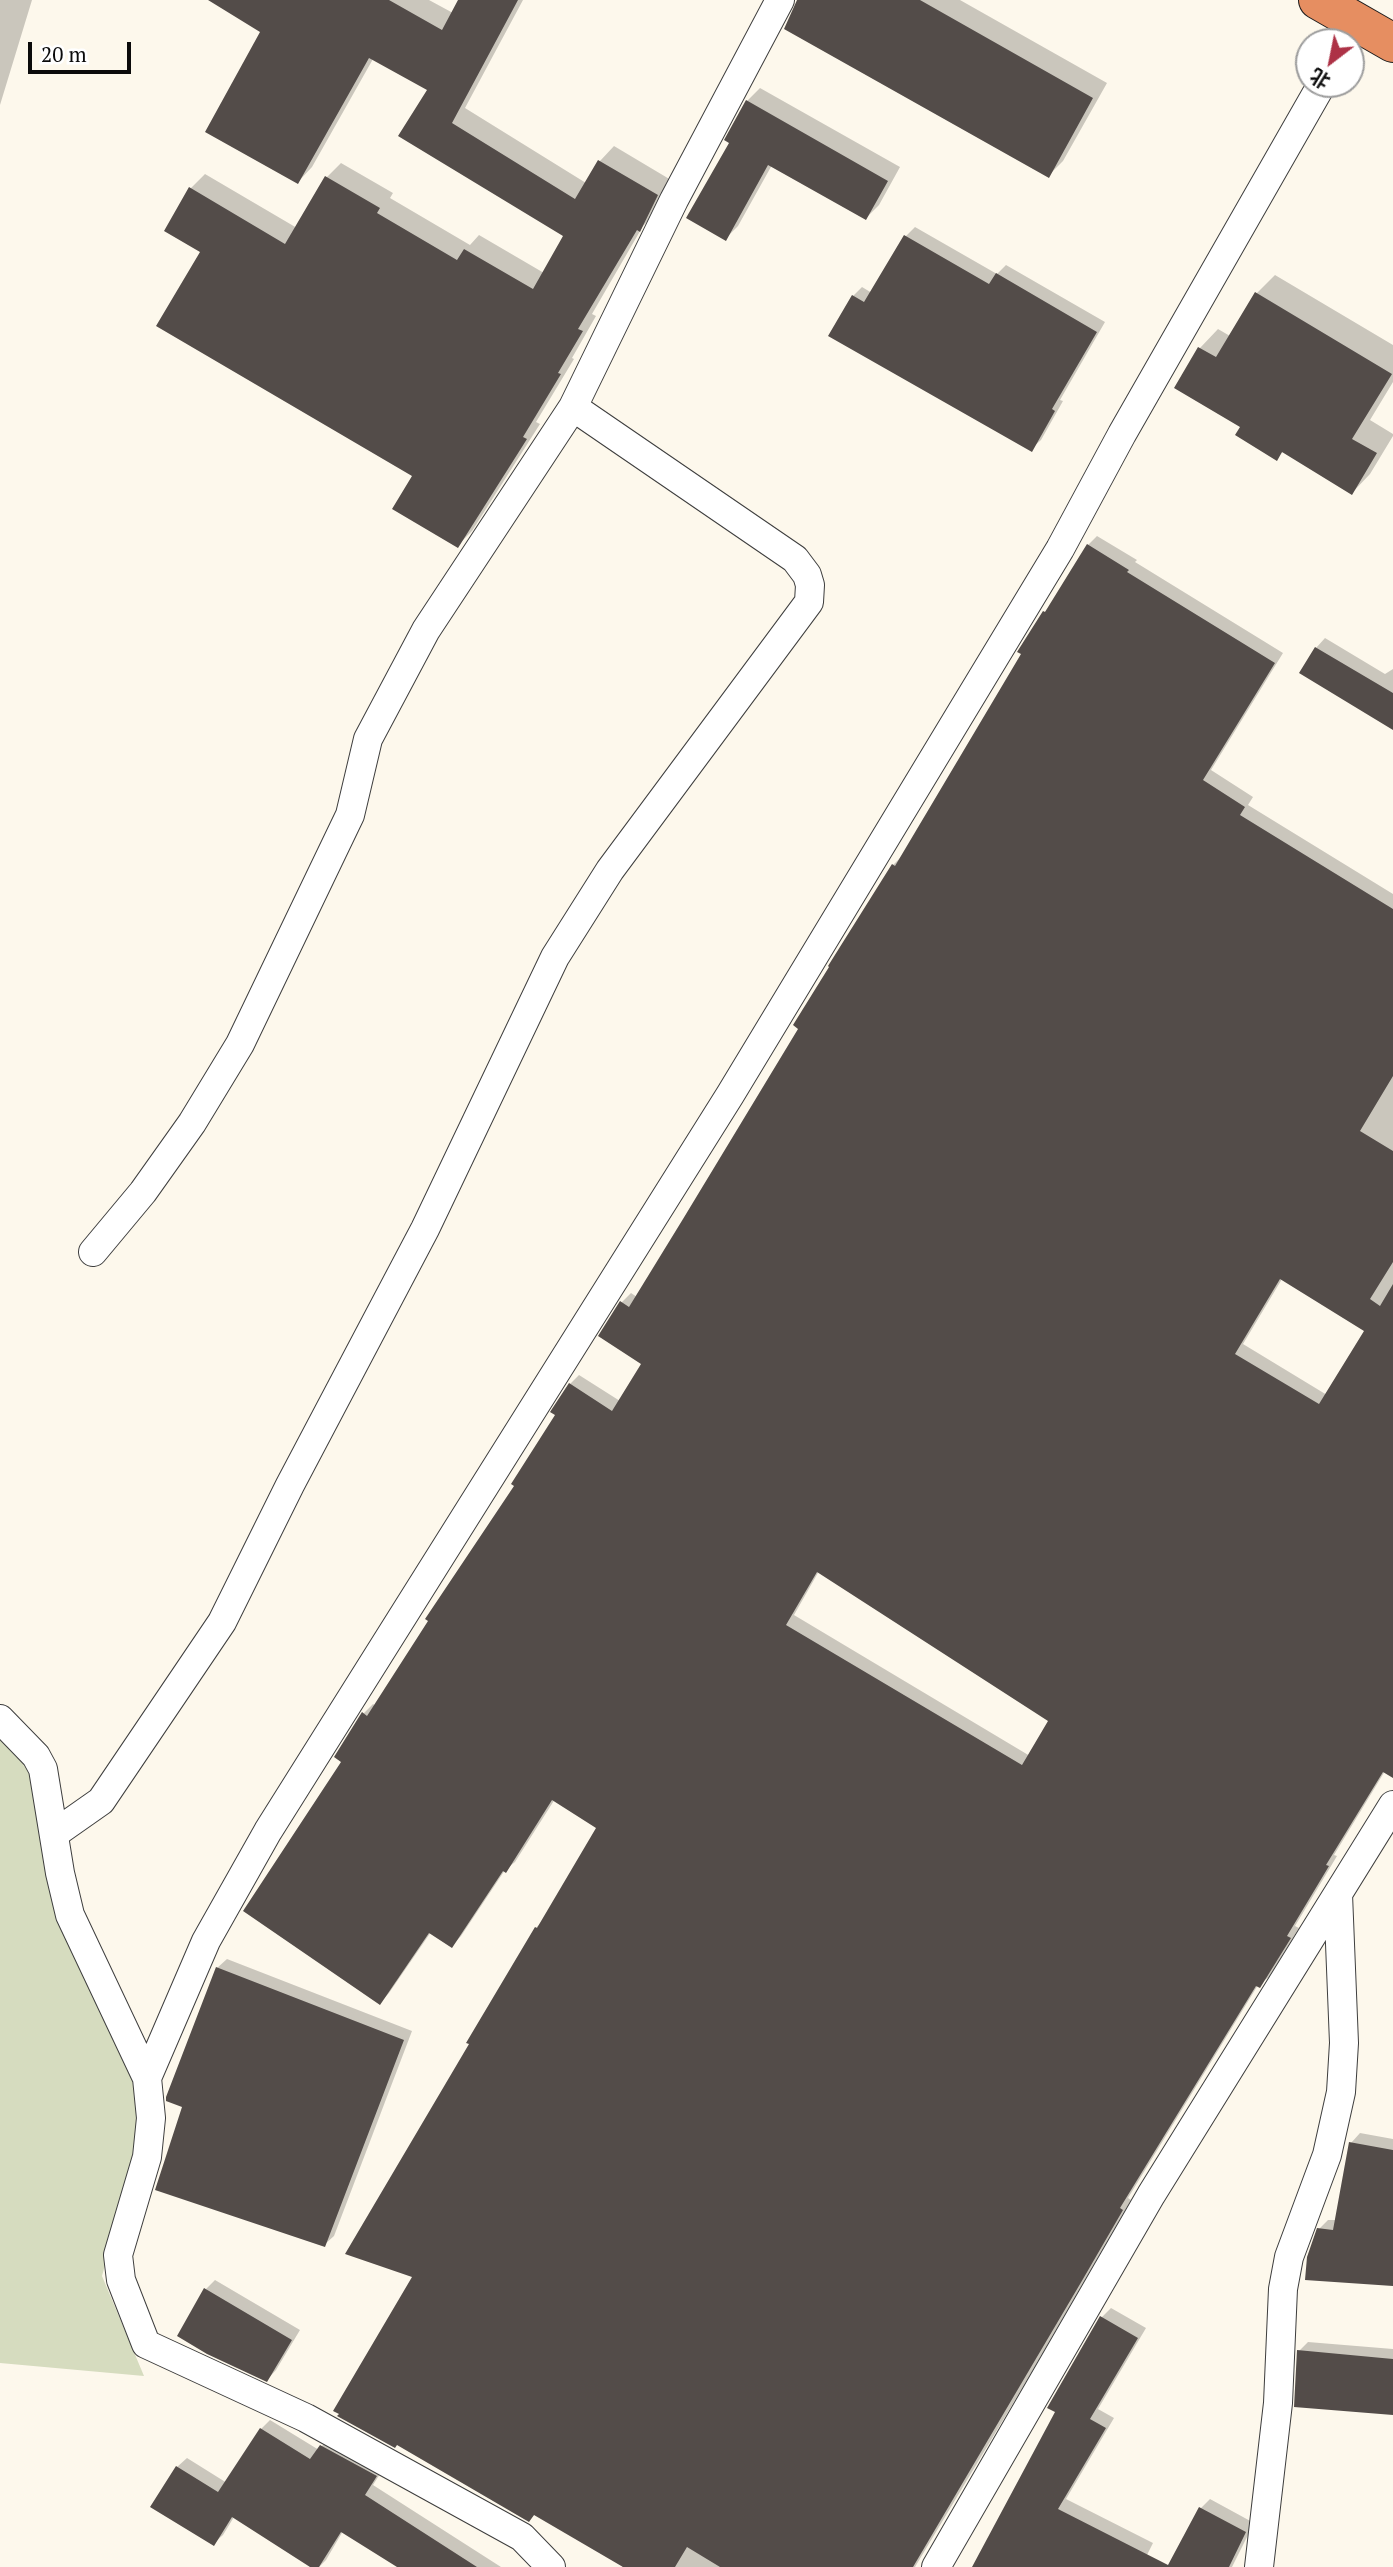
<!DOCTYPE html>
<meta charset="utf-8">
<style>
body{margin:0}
#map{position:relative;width:1393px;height:2567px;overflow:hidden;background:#fdf8ec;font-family:"PT Serif","Noto Sans SC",serif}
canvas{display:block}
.north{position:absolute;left:1295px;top:28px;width:70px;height:70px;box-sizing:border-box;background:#fff;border:2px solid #9d9d9d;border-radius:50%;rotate:212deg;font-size:19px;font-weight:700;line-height:28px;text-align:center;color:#0b0b0b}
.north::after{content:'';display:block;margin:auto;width:24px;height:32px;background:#ad3246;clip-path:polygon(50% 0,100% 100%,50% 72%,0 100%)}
.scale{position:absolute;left:28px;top:42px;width:103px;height:32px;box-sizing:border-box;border:4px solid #0b0b0b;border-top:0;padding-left:9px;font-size:21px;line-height:24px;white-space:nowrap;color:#0b0b0b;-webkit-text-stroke:5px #fff;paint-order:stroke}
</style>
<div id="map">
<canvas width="1393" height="2567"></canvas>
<div class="north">北</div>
<div class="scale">20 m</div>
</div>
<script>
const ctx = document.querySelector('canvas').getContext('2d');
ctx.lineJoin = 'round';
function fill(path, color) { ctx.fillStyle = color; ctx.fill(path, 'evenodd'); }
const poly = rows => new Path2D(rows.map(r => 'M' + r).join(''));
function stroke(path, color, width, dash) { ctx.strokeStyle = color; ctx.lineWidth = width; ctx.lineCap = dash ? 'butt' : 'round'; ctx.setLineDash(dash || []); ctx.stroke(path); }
const cemetery = poly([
 [0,1733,28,1763,133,2076,142,2129,102,2276,144,2376,0,2363]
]);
const shadow = poly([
 [0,0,32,0,0,105],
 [211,0,429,0,453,13,460,0,523,0,465,108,586,183,600,161,614,146,671,180,654,215,643,226,592,314,596,316,572,358,574,359,536,422,540,424,472,531,457,546,414,476,202,251,191,188,205,174,297,228,327,177,341,163,393,193,390,198,470,245,479,235,544,273,566,236,401,135,429,90,373,59,312,167,298,182,263,32],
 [800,0,960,0,1107,83,1063,161,1048,176],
 [760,88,900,167,879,205,866,218,772,165,738,226,725,239,731,142,747,101],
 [915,227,997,274,1006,265,1105,322,1060,400,1063,401,1041,440,1031,449,853,296,862,287,872,293,906,236],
 [1275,275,1393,345,1393,382,1370,420,1393,434,1393,436,1370,474,1352,493,1284,451,1276,458,1242,427,1176,387,1200,348,1218,329,1230,336,1257,293],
 [1097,536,1137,560,1135,562,1283,653,1211,770,1253,797,1248,805,1393,894,1393,1766,1385,1771,1334,1855,1337,1856,1295,1926,1299,1928,1269,1977,1258,1985,1128,2198,1131,2200,1027,2380,915,2567,622,2567,623,2565,535,2514,529,2520,415,2276,471,2043,536,1928,545,1918,598,1827,555,1799,515,1862,505,1870,461,1936,452,1946,431,1932,389,1993,380,2003,343,1761,363,1714,373,1704,376,1706,516,1485,558,1415,570,1384,579,1375,620,1401,643,1364,601,1336,622,1302,631,1293,637,1297,801,1028,893,865,902,856,1024,654,1045,612,1052,605,1088,545],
 [1282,1279,1367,1330,1327,1395,1243,1344],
 [819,1571,1051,1720,1030,1756,794,1615],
 [1325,638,1385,674,1393,669,1393,728,1316,648],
 [227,1959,412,2031,334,2236,324,2245,184,2106,217,1968],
 [1360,2133,1393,2139,1393,2283,1319,2229,1328,2220,1336,2220,1351,2143],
 [215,2280,300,2330,276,2370,267,2380,206,2289],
 [1111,2308,1146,2328,1098,2409,1114,2418,1066,2499,1153,2543,1141,2567,974,2567,1057,2412,1050,2407,1102,2317],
 [1308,2342,1393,2349,1393,2414,1299,2351],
 [270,2420,319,2450,330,2436,385,2466,373,2485,501,2567,401,2567,343,2531,326,2560,319,2567,313,2567,234,2517,223,2535,213,2544,177,2467,187,2458,227,2483,261,2429],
 [1210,2499,1254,2523,1232,2567,1182,2567,1201,2508]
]);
const building = poly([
 [208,0,389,0,442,30,458,0,518,0,452,123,575,199,598,160,658,195,640,232,637,230,578,329,583,331,558,373,561,374,523,437,527,439,458,548,392,509,412,476,156,326,200,252,164,231,189,187,285,244,325,176,380,208,377,213,457,260,464,249,533,289,563,236,398,136,427,90,369,58,298,184,205,132,260,32],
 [797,0,920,0,1093,98,1049,178,784,29],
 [746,100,888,181,866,220,768,165,726,241,686,218,729,143,724,140],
 [904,235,989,284,996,273,1097,332,1052,409,1055,411,1032,452,828,336,852,295,864,302],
 [1255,292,1392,374,1352,439,1377,453,1352,495,1282,452,1277,461,1235,435,1240,427,1174,388,1198,347,1216,357],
 [1087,544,1129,570,1127,572,1275,663,1203,780,1245,807,1240,815,1393,909,1393,1076,1360,1131,1393,1151,1393,1262,1370,1299,1380,1306,1393,1284,1393,1778,1383,1772,1326,1865,1329,1866,1287,1936,1291,1938,1260,1988,1256,1986,1120,2208,1123,2210,1083,2279,913,2567,720,2567,687,2547,675,2567,623,2567,534,2515,529,2522,397,2445,395,2448,337,2416,339,2414,333,2411,412,2277,345,2254,469,2044,466,2043,535,1927,537,1928,596,1828,552,1800,506,1873,503,1871,452,1948,429,1933,380,2005,243,1911,341,1762,334,1757,362,1712,367,1716,428,1621,425,1619,514,1486,511,1484,555,1415,550,1412,569,1383,612,1411,641,1364,598,1336,620,1301,629,1307,683,1219,798,1029,793,1025,829,967,828,966,892,864,895,866,1021,654,1017,652,1043,611,1045,612],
 [1280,1279,1364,1331,1319,1404,1235,1354],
 [817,1572,1048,1721,1022,1765,786,1625],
 [1315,647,1393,693,1393,730,1299,673],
 [216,1967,404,2040,325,2247,155,2190,182,2107,166,2101,166,2097],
 [1349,2142,1393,2150,1393,2286,1305,2280,1307,2257,1317,2228,1333,2230],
 [204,2288,292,2340,267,2382,207,2354,177,2336],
 [1100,2316,1138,2338,1090,2419,1106,2428,1058,2509,1168,2565,1199,2507,1246,2532,1229,2567,972,2567,1055,2412,1047,2408],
 [1297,2350,1393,2359,1393,2415,1294,2407],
 [260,2428,310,2459,320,2445,377,2476,365,2495,477,2567,397,2567,341,2532,319,2567,310,2567,232,2517,214,2546,150,2507,176,2466,218,2492]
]);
const street = poly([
 [93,1252,143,1192,192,1123,240,1044,350,815,368,739,426,630,573,407,674,200,780,0],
 [0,1719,36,1756,43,1769,60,1873,70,1915,147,2078,151,2118,147,2157,118,2255,121,2280,146,2344,306,2418,522,2537,551,2567],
 [54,1834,101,1801,222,1622,290,1485,425,1229,555,957,610,870,809,602,810,585,807,575,795,559,573,407],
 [147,2078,206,1941,268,1831,730,1095,1060,549,1122,434,1322,84],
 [936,2567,1151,2195,1393,1805],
 [1259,2567,1278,2403,1283,2289,1289,2257,1327,2155,1341,2092,1344,2043,1338,1894]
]);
const highway = poly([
 [1318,0,1393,43]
]);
fill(cemetery, '#d6dcbf');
fill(shadow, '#0003');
fill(building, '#534c49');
stroke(street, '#3e3e3e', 30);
stroke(highway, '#1c1c1c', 40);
stroke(street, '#fff', 28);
stroke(highway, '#e68e61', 38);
</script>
